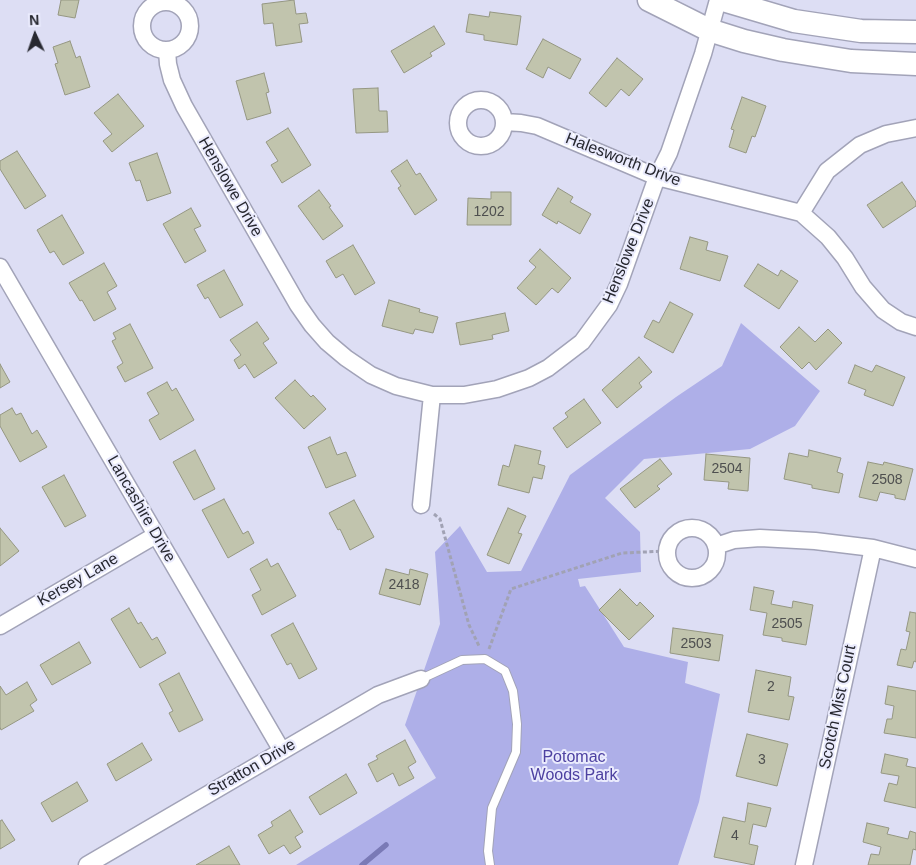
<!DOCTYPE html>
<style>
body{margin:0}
#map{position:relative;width:916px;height:865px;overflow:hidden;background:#dddef4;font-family:Helvetica,sans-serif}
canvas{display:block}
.north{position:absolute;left:10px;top:10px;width:50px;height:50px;-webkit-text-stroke:4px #eaebfd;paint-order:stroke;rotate:357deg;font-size:14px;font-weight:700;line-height:20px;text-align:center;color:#272830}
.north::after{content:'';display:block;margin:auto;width:18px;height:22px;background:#272830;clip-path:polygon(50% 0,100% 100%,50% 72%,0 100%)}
</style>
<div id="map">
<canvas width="916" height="865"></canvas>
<div class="north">N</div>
</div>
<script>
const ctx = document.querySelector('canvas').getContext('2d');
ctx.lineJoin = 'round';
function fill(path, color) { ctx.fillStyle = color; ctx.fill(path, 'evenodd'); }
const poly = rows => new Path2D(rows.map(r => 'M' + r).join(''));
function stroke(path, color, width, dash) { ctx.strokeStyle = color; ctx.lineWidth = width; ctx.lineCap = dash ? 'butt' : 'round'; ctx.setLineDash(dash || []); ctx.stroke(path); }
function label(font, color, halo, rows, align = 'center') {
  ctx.font = font + ' Helvetica,sans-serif'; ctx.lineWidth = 4; ctx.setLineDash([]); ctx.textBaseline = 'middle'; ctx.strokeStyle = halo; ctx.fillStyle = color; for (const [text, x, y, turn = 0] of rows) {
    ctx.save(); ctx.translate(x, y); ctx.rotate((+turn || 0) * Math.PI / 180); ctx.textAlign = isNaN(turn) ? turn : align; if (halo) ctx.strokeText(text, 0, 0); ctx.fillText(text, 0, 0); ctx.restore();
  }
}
const green = poly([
 [741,323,820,391,795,426,750,449,644,459,605,498,640,532,641,572,578,579,580,587,585,586,624,647,688,662,685,683,720,694,699,802,678,865,296,865,436,778,405,725,440,624,435,552,460,526,487,572,521,571,570,475,676,397,722,366]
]);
const stream = poly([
 [362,865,386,845]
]);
const building = poly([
 [61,0,79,0,75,18,58,15,61,0],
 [294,0,296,14,306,13,308,23,299,24,302,42,276,46,273,23,264,24,262,4,294,0],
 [490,12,521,16,517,45,484,40,484,35,466,32,469,14,489,17,490,12],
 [434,26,445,44,430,53,432,56,404,73,391,51,434,26],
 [543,39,581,59,570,79,548,67,543,78,526,69,543,39],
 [70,41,76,58,80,56,90,87,65,95,55,64,58,63,53,47,70,41],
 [617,58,643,79,629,96,621,89,606,107,589,93,617,58],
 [264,73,269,92,266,93,271,113,247,120,236,81,264,73],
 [378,88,379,111,387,111,388,132,356,133,353,89,378,88],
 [118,94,144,126,112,152,103,141,112,134,94,113,118,94],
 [742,97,766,106,755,137,752,136,746,153,729,147,734,130,731,129,742,97],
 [288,128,311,165,282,183,271,165,278,161,266,142,288,128],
 [17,151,46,196,25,209,0,169,0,161,17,151],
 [157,153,171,193,147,201,140,180,136,181,129,163,157,153],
 [407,160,416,175,420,173,437,200,415,215,398,188,401,186,391,171,407,160],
 [902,182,916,202,916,206,883,228,867,205,902,182],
 [558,188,573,197,570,202,591,214,580,234,558,221,557,224,542,215,558,188],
 [319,190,331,206,329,207,343,226,323,240,298,206,319,190],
 [491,192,511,192,511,225,467,225,468,198,491,199,491,192],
 [191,208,201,226,194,229,206,251,185,263,163,224,191,208],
 [62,215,84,253,63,265,54,251,50,253,37,230,62,215],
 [690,237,708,242,706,250,728,256,720,281,680,269,690,237],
 [353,245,375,283,355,295,343,274,336,278,326,261,353,245],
 [540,249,571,278,558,293,552,288,536,305,517,288,536,267,529,261,540,249],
 [104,263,117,286,107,292,116,309,94,321,82,300,80,301,69,283,104,263],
 [758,264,778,276,781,270,798,281,779,309,744,286,758,264],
 [224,270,243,305,220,318,208,297,205,299,197,285,224,270],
 [389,300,420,309,419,312,438,317,433,333,415,329,413,334,382,326,389,300],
 [670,302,693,314,673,353,644,337,653,320,659,323,670,302],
 [505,313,509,331,492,335,493,339,460,345,456,323,505,313],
 [257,322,269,339,263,343,277,363,254,378,245,364,239,369,234,360,241,355,230,340,257,322],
 [130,324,153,368,125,382,117,367,123,363,112,341,116,339,113,333,130,324],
 [799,327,815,342,828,329,842,343,816,370,809,362,802,369,780,347,799,327],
 [639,357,652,372,639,383,642,387,617,408,602,390,639,357],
 [0,364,10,382,0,388,0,364],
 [855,365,872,372,876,365,905,377,893,406,864,395,866,390,848,383,855,365],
 [295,380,311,397,313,395,326,409,304,429,275,398,295,380],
 [167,382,172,391,176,388,194,420,160,440,149,420,159,414,147,393,167,382],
 [584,399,601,423,567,448,553,428,568,417,565,413,584,399],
 [12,408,16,415,21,413,32,434,37,430,47,447,20,462,0,426,0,415,12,408],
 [330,437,337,455,346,452,356,476,326,488,308,447,330,437],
 [515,445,541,451,538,464,545,466,542,479,533,477,529,493,498,485,503,465,509,467,515,445],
 [195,450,215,489,194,500,173,462,195,450],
 [809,450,841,458,837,472,843,474,839,493,812,488,812,485,784,479,789,453,808,457,809,450],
 [706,454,750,458,748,491,728,489,729,482,704,480,706,454],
 [660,459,672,474,657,486,660,489,635,508,620,489,660,459],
 [868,462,883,465,884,462,913,469,905,500,895,498,895,495,880,492,877,501,859,497,868,462],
 [64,475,86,516,65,527,42,487,64,475],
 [224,499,243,534,248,531,254,543,228,558,202,510,224,499],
 [354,500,374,537,350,550,340,529,338,530,329,513,354,500],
 [508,508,526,516,518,533,522,534,509,564,487,555,508,508],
 [0,528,19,551,0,566,0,528],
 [267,559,271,567,278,563,296,596,262,615,252,595,261,590,250,569,267,559],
 [386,569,409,575,410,569,428,574,420,605,379,594,386,569],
 [754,587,774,591,771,604,792,608,793,601,813,605,806,645,782,641,782,638,763,635,767,613,750,610,754,587],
 [620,589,637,606,640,602,654,616,629,640,599,610,620,589],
 [129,608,138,624,141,622,152,640,157,637,166,653,140,668,111,619,129,608],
 [910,612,916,613,916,662,914,661,912,668,897,665,901,649,906,650,910,632,906,631,910,612],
 [293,623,317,669,299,679,291,663,287,665,271,635,293,623],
 [673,628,723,635,719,661,670,653,673,628],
 [79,642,91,663,52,685,40,665,79,642],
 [756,670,791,677,788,696,794,697,789,720,748,712,756,670],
 [179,673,203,720,179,732,169,713,173,711,159,684,179,673],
 [27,682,37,700,30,705,34,711,1,730,0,727,0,686,6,695,27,682],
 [888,686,916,691,916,738,884,733,887,719,892,719,894,706,885,704,888,686],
 [747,734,788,744,777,786,736,776,747,734],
 [405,740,416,762,408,767,414,778,399,786,393,773,377,782,368,764,378,759,376,756,405,740],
 [142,743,152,760,116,781,107,764,142,743],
 [885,754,908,759,906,766,916,768,916,808,884,801,889,783,897,785,899,776,881,773,885,754],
 [346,774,357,793,320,815,309,797,346,774],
 [77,782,88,801,52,822,41,803,77,782],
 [748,803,771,808,766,827,753,824,749,844,758,846,754,865,714,857,723,817,745,822,748,803],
 [290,810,303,832,295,837,301,847,290,854,284,845,269,854,258,835,273,826,271,822,290,810],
 [2,820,15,840,0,849,0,821,2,820],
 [867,823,889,828,887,834,908,839,910,831,916,833,916,850,913,849,910,865,868,865,871,854,879,855,881,847,863,842,867,823],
 [229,846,240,865,196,865,229,846]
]);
const path = poly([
 [434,514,440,519,469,625,479,646],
 [489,649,511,589,622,553,667,551]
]);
const service = poly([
 [421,679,462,660,485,659,505,671,513,691,517,724,516,752,492,808,488,851,490,865]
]);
const minor = poly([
 '142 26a24 24 0 1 1 48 0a24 24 0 1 1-48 0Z',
 [167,50,168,64,172,80,184,106,298,305,312,325,327,342,346,358,371,375,396,386,432,395,464,395,497,389,529,378,548,368,582,342,609,305,619,284,657,177,669,153,703,54,718,0],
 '458 123a23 23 0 1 1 46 0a23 23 0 1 1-46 0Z',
 [504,122,521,123,537,126,657,177,801,213],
 [916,128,886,134,860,145,827,171,801,213,828,237,845,258,863,287,883,310,901,322,916,327],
 [0,267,282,751],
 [421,505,432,395],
 '667 553a25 25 0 1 1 50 0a25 25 0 1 1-50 0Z',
 [716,546,734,540,760,538,815,541,873,548,916,559],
 [0,626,156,535],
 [87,865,378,695,421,679],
 [804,865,873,548]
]);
const secondary = poly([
 [649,0,709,30,744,41,783,50,851,61,916,64],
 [723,0,794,21,861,31,916,32]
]);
const numberNames = [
 ["1202",489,212],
 ["2504",727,469],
 ["2508",887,480],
 ["2418",404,585],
 ["2505",787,624],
 ["2503",696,644],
 ["2",771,687],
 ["3",762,760],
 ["4",735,836]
];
const streetNames = [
 ["Halesworth Drive",623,160,21],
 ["Henslowe Drive",230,187,60],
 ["Henslowe Drive",629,251,-68],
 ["Lancashire Drive",141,509,60],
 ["Kersey Lane",78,580,-30],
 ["Scotch Mist Court",838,707,-78],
 ["Stratton Drive",252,768,-30]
];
const parkNames = [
 ["Potomac",574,758],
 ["Woods Park",574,776]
];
fill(green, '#aeafe8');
stroke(stream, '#7a7ab6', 5.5);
fill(building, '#c1c4ad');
stroke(building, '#959782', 1);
stroke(service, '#a2a3b8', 10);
stroke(minor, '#a2a3b8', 19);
stroke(secondary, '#a2a3b8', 25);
stroke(path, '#a1a2b4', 3, [4, 2.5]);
stroke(service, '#fff', 8);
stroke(minor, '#fff', 16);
stroke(secondary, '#fff', 22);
label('14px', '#4e4f4f', null, numberNames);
label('16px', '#272830', '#eaebfd', streetNames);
label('16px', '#4d41a1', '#eaebfd', parkNames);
</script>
